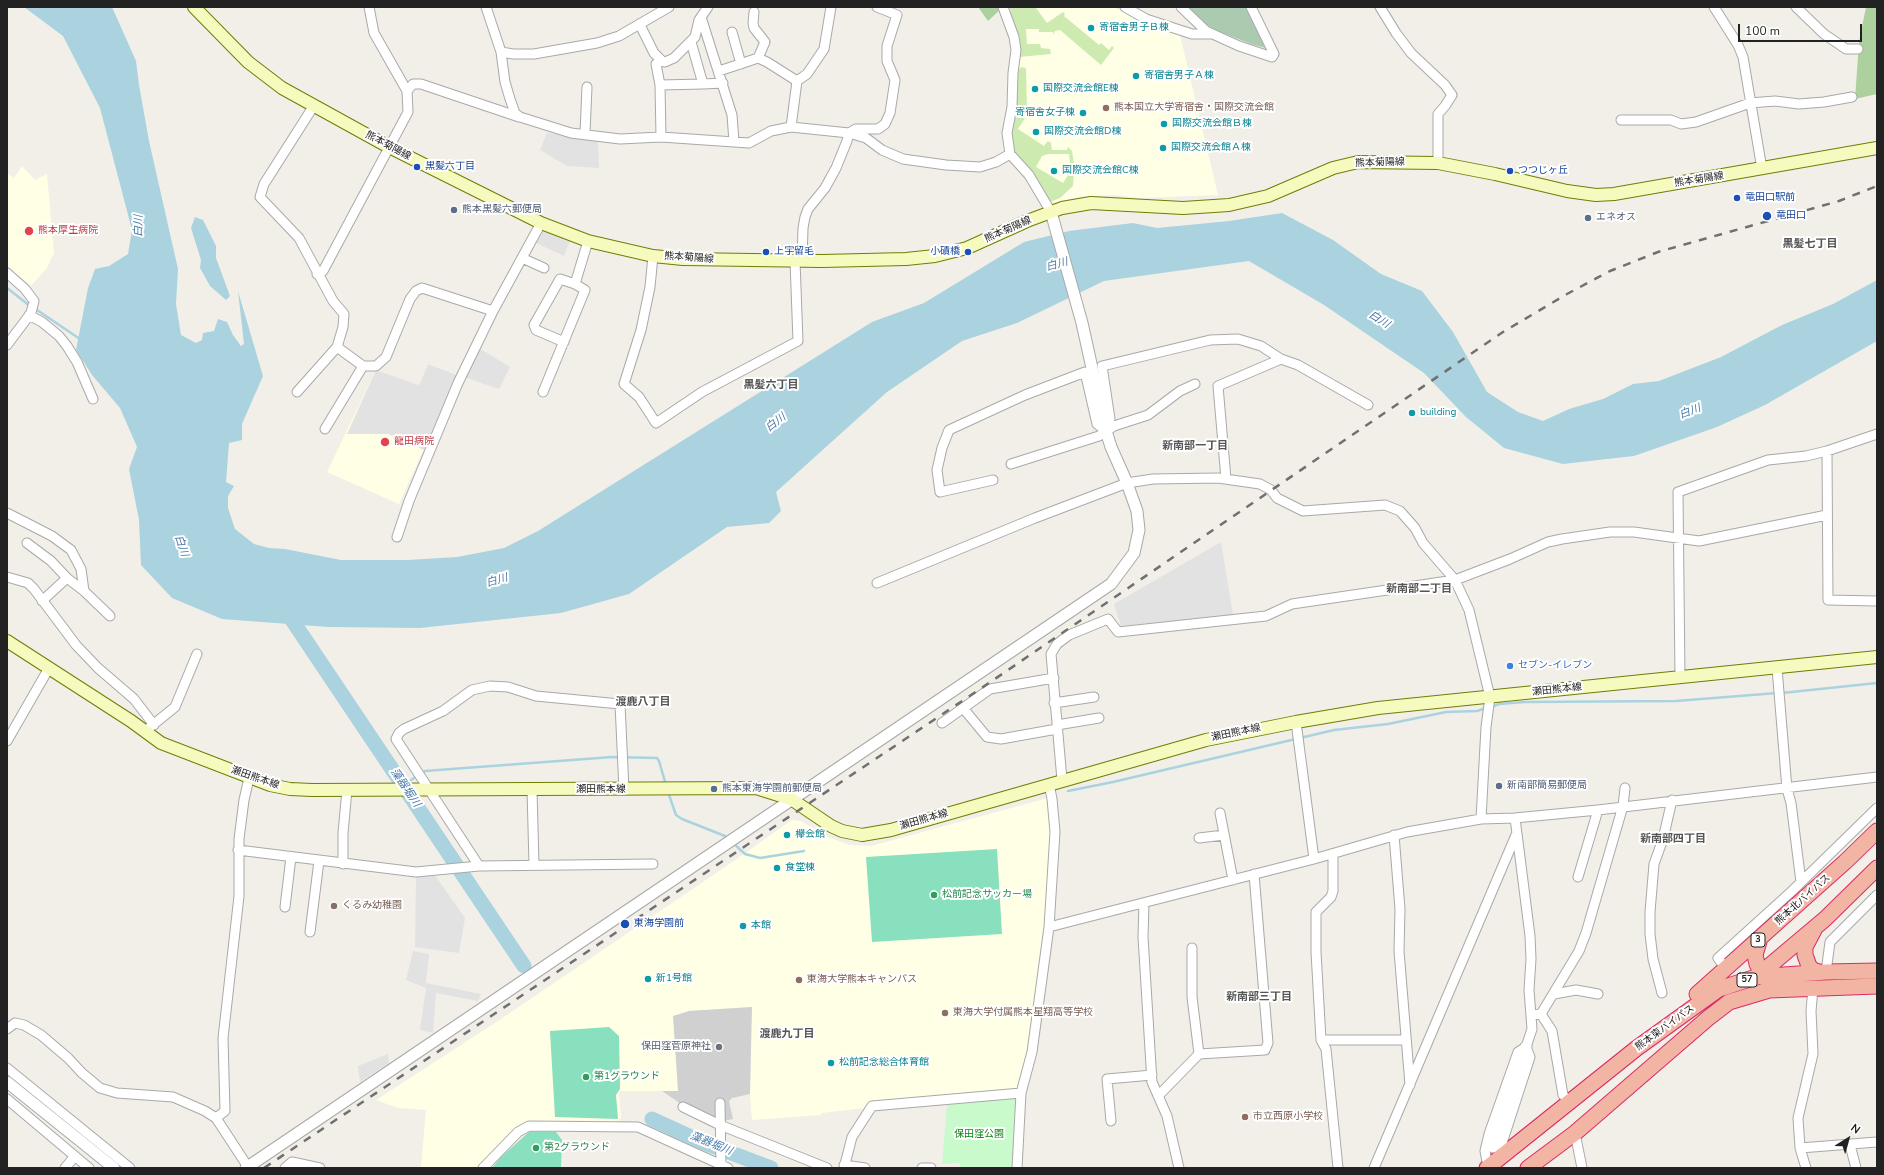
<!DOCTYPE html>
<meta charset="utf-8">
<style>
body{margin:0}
#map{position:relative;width:1884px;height:1175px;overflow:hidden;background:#f2efe9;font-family:"Nunito Sans",sans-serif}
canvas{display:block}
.frame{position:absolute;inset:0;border:8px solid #222;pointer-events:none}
.north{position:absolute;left:1828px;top:1119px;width:40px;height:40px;-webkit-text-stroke:3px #fff;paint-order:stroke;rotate:37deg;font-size:11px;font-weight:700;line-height:16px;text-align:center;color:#222}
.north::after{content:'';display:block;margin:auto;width:14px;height:18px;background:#222;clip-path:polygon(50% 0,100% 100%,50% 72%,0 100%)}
.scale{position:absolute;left:1738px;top:24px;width:124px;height:18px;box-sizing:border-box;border:2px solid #222;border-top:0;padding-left:5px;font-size:12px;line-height:14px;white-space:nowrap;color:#222;-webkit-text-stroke:3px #fff;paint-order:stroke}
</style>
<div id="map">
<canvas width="1884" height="1175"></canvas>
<div class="frame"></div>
<div class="north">N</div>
<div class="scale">100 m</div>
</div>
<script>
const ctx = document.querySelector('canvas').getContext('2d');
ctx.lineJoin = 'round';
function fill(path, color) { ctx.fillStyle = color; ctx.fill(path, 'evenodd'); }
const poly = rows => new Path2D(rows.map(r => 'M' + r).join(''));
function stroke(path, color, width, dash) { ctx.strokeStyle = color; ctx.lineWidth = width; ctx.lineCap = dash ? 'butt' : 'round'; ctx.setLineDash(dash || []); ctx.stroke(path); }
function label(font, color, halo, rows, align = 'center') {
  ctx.font = font + ' "Nunito Sans","Noto Sans JP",sans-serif'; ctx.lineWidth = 4; ctx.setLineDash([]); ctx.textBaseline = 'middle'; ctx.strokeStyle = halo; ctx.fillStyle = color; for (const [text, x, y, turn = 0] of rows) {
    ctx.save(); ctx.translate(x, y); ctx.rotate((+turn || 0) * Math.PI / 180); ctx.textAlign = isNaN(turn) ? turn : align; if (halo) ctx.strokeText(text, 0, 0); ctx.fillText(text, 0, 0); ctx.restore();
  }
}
const education = poly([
 [1010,7,1113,7,1164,30,1180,35,1218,195,1140,198,1114,195,1085,196,1045,204,1010,141,1020,49],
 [22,166,35,180,47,174,54,253,47,268,31,286,7,265,7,173,14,178],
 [428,364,457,375,399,504,327,472,376,370,419,385],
 [1048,798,1051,847,1050,894,1029,1058,1019,1090,822,1113,821,1115,752,1120,750,1094,751,1007,689,1011,678,1091,621,1091,619,1092,621,1118,615,1122,554,1122,516,1129,478,1168,421,1168,426,1110,398,1108,376,1100,501,1019,731,863,792,820,801,821,826,836,849,845,871,846]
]);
const religious = poly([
 [752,1007,750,1094,732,1098,729,1101,733,1119,723,1121,684,1106,662,1091,678,1091,673,1016,689,1011]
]);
const grass = poly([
 [1010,7,1036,8,1047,23,1063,12,1065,14,1064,16,1099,45,1101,43,1109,50,1112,46,1114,48,1101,65,1060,30,1055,31,1053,35,1053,32,1039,32,1039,29,1026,29,1027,44,1040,44,1041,48,1050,49,1051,54,1019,57],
 [1021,67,1026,68,1027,110,1044,110,1045,112,1014,114,1016,73],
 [1012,117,1025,118,1018,129,1044,146,1048,141,1051,143,1052,150,1067,150,1068,147,1072,151,1074,163,1070,163,1069,154,1048,154,1042,156,1036,167,1063,183,1070,172,1074,172,1073,186,1060,198,1045,204,1013,151,1010,141]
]);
const forest = poly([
 [978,7,1003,7,988,21],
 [1866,7,1877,7,1877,94,1855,99,1859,42]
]);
const cemetery = poly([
 [1188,7,1246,7,1266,48,1251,44,1218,31,1207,25]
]);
const park = poly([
 [1013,1098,1017,1102,1015,1168,960,1168,960,1163,942,1164,947,1104]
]);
const pitch = poly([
 [997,849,1002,934,872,942,866,857],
 [609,1027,619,1036,620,1089,616,1095,618,1119,555,1117,550,1031],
 [529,1132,556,1132,562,1140,561,1168,492,1168,501,1157]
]);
const parking = poly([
 [547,133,598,139,599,168,567,166,540,150],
 [544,230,570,241,564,256,536,243],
 [479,348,510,367,499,389,464,377],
 [428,364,457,375,424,450,388,434,347,434,376,370,419,385],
 [1221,542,1233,615,1121,626,1114,604],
 [434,874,465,918,459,953,415,947,416,875],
 [413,951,429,954,426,983,481,994,478,1001,436,993,433,1033,420,1030,426,988,406,980],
 [388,1054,389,1063,360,1082,358,1066]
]);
const water = poly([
 [24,7,112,7,136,61,139,85,149,141,178,269,176,304,181,335,196,343,202,340,203,333,214,331,218,319,227,322,233,335,241,346,244,344,238,291,263,376,242,424,242,440,229,443,226,482,234,486,228,496,228,508,235,529,254,544,269,548,285,549,341,560,408,560,457,557,504,548,538,531,872,322,924,303,1024,242,1069,231,1133,223,1157,228,1229,221,1282,213,1333,240,1381,274,1422,291,1453,332,1487,392,1518,412,1543,421,1569,409,1603,399,1633,384,1659,381,1721,357,1782,325,1833,304,1877,280,1877,341,1765,405,1717,427,1634,456,1563,464,1504,448,1466,417,1424,373,1324,305,1249,261,1104,281,1017,323,962,341,887,392,776,492,781,511,769,523,727,527,629,594,561,613,420,628,328,627,222,619,172,598,141,565,139,520,129,469,137,447,120,408,92,375,76,350,88,288,95,269,109,266,128,254,132,230,100,108,63,36],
 [195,217,203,220,216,246,216,258,230,296,226,300,210,286,200,268,201,260,191,228]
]);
const stream = poly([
 [7,288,30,306],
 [34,308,80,339],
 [1782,693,1877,683],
 [1491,707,1499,704,1525,702,1676,701,1777,693],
 [421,774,425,771,612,757,657,758,659,761,666,785],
 [408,782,417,776],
 [1068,791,1113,782,1334,730,1388,724,1446,712,1477,711,1486,708],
 [668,792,676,815,682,819,725,836,728,839],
 [732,842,745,854,760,858,804,851]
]);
const river = poly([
 [286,611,524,966],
 [652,1119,702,1142,771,1168]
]);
const minor = poly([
 [486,7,501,52,505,82,510,99,515,113,520,117,571,133,620,139,661,137,749,143,771,131,791,127,797,81,807,74,824,49,831,7],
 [1003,7,1014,37,1016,50,1013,73,1012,107,1007,133,1010,154,1029,175,1051,212],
 [1125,7,1146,19,1192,34,1210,34],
 [1181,7,1206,31,1239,46,1272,57,1274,54,1251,7],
 [1380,7,1396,33,1411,53,1445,85,1452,95,1445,106,1438,114,1438,163],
 [1714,7,1738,45,1743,57,1762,169],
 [1796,7,1824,34,1846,49,1858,49],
 [754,12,753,23,754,28,765,42,758,58],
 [701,17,732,115,734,142],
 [641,23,641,27,654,53,662,61,665,62,674,58,695,37,699,20,708,7],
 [732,32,741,64],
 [501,52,513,54,534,54,597,43,619,36,669,7],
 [662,61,656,64,660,85,703,84,691,42],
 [719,71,758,58,767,62,797,81],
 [703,84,723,83],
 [660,85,661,137],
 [407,91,413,84,421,84,519,117],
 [1621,120,1671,120,1681,124,1696,122,1750,103,1775,101,1799,104,1824,102,1852,97],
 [791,127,849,133,866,138,882,150,903,159,946,165,980,167,996,162,1010,154],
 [585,133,587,87],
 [653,256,650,287,641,330,624,384,639,397,656,423,702,392,798,341,795,261],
 [522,258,544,268],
 [802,261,803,228,805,217,808,209,825,188,836,168,847,141,849,133,856,129,878,129,885,124,890,113,895,80,887,61,887,46,897,15,877,7],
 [7,273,25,289,34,301,31,313,7,345],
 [317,274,323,271,408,112,407,91,374,33,369,7],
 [575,284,588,241],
 [29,315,42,322,59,336,67,346,77,362,93,399],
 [337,347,363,366],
 [297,392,337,347,343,327,344,314,333,301,299,238,260,197,264,184,313,107],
 [543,392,585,290,575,284,560,279,534,325,536,330,564,342],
 [325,429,363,366,376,366,386,357,410,299,416,291,422,288,493,311],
 [1827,451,1828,600,1877,601],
 [1011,464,1099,436,1114,426,1148,415,1180,391,1195,384],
 [1226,479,1218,386,1281,359],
 [993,480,940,492,937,470,942,448,949,430,1025,395,1085,372,1097,424,1106,431,1110,419,1102,366,1210,340,1238,339,1261,346,1281,359,1298,365,1368,405],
 [7,513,52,536,71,550,81,569,84,591],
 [397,537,409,501,458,383,493,311,541,223],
 [27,543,51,561,67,578,84,591,110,616],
 [7,577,28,583,34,589,76,645,98,668,134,699,154,725],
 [877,583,1035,518,1127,483,1153,479,1218,478,1260,484,1271,490,1277,498,1303,511,1385,505,1400,511,1415,528,1423,543,1455,580,1469,610,1490,697,1486,727,1481,819],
 [42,601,67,578],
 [1777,668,1787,789,1791,803,1801,882],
 [1680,678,1678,492,1768,460,1806,456,1827,451,1877,434],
 [1054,703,1094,697],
 [963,708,987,737,1001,739,1057,729],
 [1296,722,1314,859],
 [942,723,990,689,1054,678],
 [1057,725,1099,718],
 [149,728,175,707,197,654],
 [7,741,49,668],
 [1062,780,1051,654,1057,644,1069,635,1108,619,1118,632,1266,616,1292,604,1455,580,1510,559,1548,542,1562,539,1610,532,1634,532,1699,541,1827,515],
 [532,790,534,865],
 [1220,813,1233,880],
 [1394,835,1400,909,1399,951,1410,1085],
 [1199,838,1224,835],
 [238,850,416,872,479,866,653,864],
 [1333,854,1333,891,1331,897,1316,912,1316,952,1321,1040,1326,1049,1338,1168],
 [343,864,343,833,347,790],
 [479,866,396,739,399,733,404,729,443,711,472,690,490,686,508,687,536,696,620,704,624,790],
 [1578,877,1598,810],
 [1144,903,1143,937,1152,1082,1167,1116,1179,1168],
 [285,907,291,857],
 [1049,927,1314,859,1407,832,1481,819,1515,818,1598,810,1877,777],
 [310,932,319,861],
 [1192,948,1192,997,1199,1054],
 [1726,969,1718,958,1792,891,1877,808],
 [1826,972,1830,942,1877,895],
 [1662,993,1653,959,1650,934,1650,912,1654,864,1663,839,1672,800],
 [1554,994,1576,990,1598,994],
 [1541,1014,1552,1031,1563,1095,1570,1102],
 [1531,1015,1541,1014,1579,951,1586,933,1623,806,1625,788],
 [7,1029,15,1023,24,1025,41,1035,68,1058,82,1073,100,1088,117,1093,173,1097,205,1111,216,1118,248,1167],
 [1321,1040,1406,1040],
 [7,1068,130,1168],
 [1158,1096,1199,1054,1265,1050,1268,1043,1254,874],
 [7,1099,89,1168],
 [720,1103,721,1168],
 [683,1107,720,1125,827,1168],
 [216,1118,225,1111,223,1038,239,896,239,839,244,800,249,778],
 [1111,1121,1107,1079,1152,1075],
 [1575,1133,1582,1168],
 [1850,1145,1856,1168],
 [1800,1148,1877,1142],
 [1503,1155,1502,1143,1530,1057,1526,1047,1532,1029,1529,990,1531,959,1530,936,1515,818],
 [844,1165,865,1168],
 [1488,1167,1485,1151,1489,1134,1518,1052,1526,1047],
 [65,1168,75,1156],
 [285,1168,292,1162,320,1168],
 [483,1168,518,1132,529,1126,638,1127,728,1168],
 [844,1168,852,1137,872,1106,1021,1093],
 [922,1168,931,1168],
 [1017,1168,1021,1093,1032,1052,1049,927,1055,832,1052,799,1049,784],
 [1374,1168,1516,835],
 [1806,1168,1800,1148,1798,1118,1813,1054,1811,1011,1813,988]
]);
const tertiary = poly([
 [7,1082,114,1168],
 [1493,1147,1526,1047],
 [246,1168,1111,584,1134,553,1139,530,1137,511,1127,483,1111,447,1106,431,1082,323,1051,212]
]);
const secondary = poly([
 [194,7,248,62,282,88,389,147,541,223,588,241,653,256,683,259,822,261,906,259,935,256,967,248,1027,221,1062,208,1091,203,1183,208,1229,205,1268,196,1333,168,1358,162,1438,163,1495,174,1567,191,1596,195,1614,194,1877,148],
 [7,641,131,721,161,743,270,785,290,789,312,790,756,788,791,799,831,826,842,831,862,835,891,830,1206,740,1296,722,1378,708,1877,657]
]);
const trunk = poly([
 [1814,930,1805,947,1805,955,1809,966,1813,970,1819,972],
 [1760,938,1755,955,1757,964,1761,972,1768,978],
 [1755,978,1825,919,1877,868],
 [1697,994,1845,862,1877,831],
 [1487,1168,1637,1048,1719,989,1756,977,1826,972,1877,971],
 [1528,1168,1575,1133,1707,1019,1729,1002,1769,990,1877,986]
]);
const rail = poly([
 [264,1168,989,683,1503,332,1567,294,1610,271,1658,252,1839,201,1877,186]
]);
const markers = [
 [1091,28,4,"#0f9aa8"],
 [1136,76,4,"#0f9aa8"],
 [1035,89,4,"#0f9aa8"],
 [1106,108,4,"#8d6e63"],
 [1083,113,4,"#0f9aa8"],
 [1164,124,4,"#0f9aa8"],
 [1036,132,4,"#0f9aa8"],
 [1163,148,4,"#0f9aa8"],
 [417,167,4,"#1a4fb4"],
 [1054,171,4,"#0f9aa8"],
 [1510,171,4,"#1a4fb4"],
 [1737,198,4,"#1a4fb4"],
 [454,210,4,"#5c6f8a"],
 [1767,216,5,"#1a4fb4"],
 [1588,218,4,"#5c6f8a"],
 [29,231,5,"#e0444e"],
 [766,252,4,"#1a4fb4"],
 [968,252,4,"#1a4fb4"],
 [1412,413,4,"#0f9aa8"],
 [385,442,5,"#e0444e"],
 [1510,666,4,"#3f7fe0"],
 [1499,786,4,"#5c6f8a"],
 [714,789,4,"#5c6f8a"],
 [787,835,4,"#0f9aa8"],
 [777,868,4,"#0f9aa8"],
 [934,895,4,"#2e9e5b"],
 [334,906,4,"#8d6e63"],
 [625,924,5,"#1a4fb4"],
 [743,926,4,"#0f9aa8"],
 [648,979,4,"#0f9aa8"],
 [799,980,4,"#8d6e63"],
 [945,1013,4,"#8d6e63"],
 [719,1047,4,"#6b7280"],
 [831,1063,4,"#0f9aa8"],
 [586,1077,4,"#2e9e5b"],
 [1245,1117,4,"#8d6e63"],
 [536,1148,4,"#2e9e5b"]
];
const shields = [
 [1758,940,14],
 [1747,980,20]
];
const shieldNames = [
 ["3",1758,940],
 ["57",1747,980]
];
const cultureNames = [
 ["寄宿舎男子Ｂ棟",1099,28],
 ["寄宿舎男子Ａ棟",1144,76],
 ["国際交流会館E棟",1043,89],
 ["寄宿舎女子棟",1075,113,"right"],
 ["国際交流会館Ｂ棟",1172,124],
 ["国際交流会館D棟",1044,132],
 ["国際交流会館Ａ棟",1171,148],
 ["国際交流会館C棟",1062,171],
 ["building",1420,413],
 ["欅会館",795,835],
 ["食堂棟",785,868],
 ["本館",751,926],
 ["新1号館",656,979],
 ["松前記念総合体育館",839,1063]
];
const educationNames = [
 ["熊本国立大学寄宿舎・国際交流会館",1114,108],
 ["くるみ幼稚園",342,906],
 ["東海大学熊本キャンパス",807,980],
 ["東海大学付属熊本星翔高等学校",953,1013],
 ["市立西原小学校",1253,1117]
];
const streetNames = [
 ["熊本菊陽線",388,146,28],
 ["熊本菊陽線",1380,163,-2],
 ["熊本菊陽線",1699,180,-9],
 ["熊本菊陽線",1008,230,-24],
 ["熊本菊陽線",689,258,4],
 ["瀬田熊本線",1557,690,-6],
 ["瀬田熊本線",1236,733,-12],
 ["瀬田熊本線",255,778,19],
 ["瀬田熊本線",601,790],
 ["瀬田熊本線",924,820,-16],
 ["熊本北バイパス",1803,900,-42],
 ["熊本東バイパス",1665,1028,-36]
];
const transitNames = [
 ["黒髪六丁目",425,167],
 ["つつじヶ丘",1518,171],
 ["竜田口駅前",1745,198],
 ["竜田口",1776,216],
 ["上宇留毛",774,252],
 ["小磧橋",960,252,"right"],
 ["東海学園前",634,924]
];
const serviceNames = [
 ["熊本黒髪六郵便局",462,210],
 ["エネオス",1596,218],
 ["新南部簡易郵便局",1507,786],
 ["熊本東海学園前郵便局",722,789]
];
const healthNames = [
 ["熊本厚生病院",38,231],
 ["龍田病院",394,442]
];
const shopNames = [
 ["セブン-イレブン",1518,666]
];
const leisureNames = [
 ["松前記念サッカー場",942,895],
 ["第1グラウンド",594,1077],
 ["第2グラウンド",544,1148]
];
const worshipNames = [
 ["保田窪菅原神社",711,1047]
];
const parkNames = [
 ["保田窪公園",979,1135]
];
const waterNames = [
 ["白川",139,226,-89],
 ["白川",1057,265,-15],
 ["白川",1379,320,33],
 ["白川",1690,412,-21],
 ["白川",776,423,-37],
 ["白川",181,546,71],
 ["白川",497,581,-16],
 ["藻器堀川",405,788,56],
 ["藻器堀川",711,1144,22]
];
const neighbourhoodNames = [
 ["黒髪七丁目",1810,244],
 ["黒髪六丁目",771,385],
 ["新南部一丁目",1195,446],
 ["新南部二丁目",1419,589],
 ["渡鹿八丁目",643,702],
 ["新南部四丁目",1673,839],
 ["新南部三丁目",1259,997],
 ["渡鹿九丁目",787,1034]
];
fill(education, '#ffffe5');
fill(religious, '#d0d0d0');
fill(grass, '#cdebb0');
fill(forest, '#add19e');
fill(cemetery, '#aacbaf');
fill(park, '#c8facc');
fill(pitch, '#88e0be');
fill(parking, '#e2e2e2');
fill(water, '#aad3df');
stroke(stream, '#aad3df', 2.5);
stroke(river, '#aad3df', 15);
stroke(minor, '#a9a9a9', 11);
stroke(tertiary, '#a9a9a9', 13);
stroke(secondary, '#707d05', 14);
stroke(trunk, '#dc2a67', 17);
stroke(minor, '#fff', 9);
stroke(tertiary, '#fff', 11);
stroke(secondary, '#f7fabf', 12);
stroke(trunk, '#f2b4a3', 15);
stroke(rail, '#707070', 2.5, [8, 8]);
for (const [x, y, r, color] of markers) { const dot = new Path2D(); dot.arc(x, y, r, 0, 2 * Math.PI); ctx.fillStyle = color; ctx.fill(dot); stroke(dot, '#fff', 1.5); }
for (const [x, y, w] of shields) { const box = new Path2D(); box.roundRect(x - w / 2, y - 7, w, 14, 3); ctx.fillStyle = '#fff'; ctx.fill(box); stroke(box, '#222', 1); }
label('bold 9px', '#222', null, shieldNames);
label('10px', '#0d838f', '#fff', cultureNames, 'left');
label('10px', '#785e54', '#fff', educationNames, 'left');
label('10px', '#222', '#fff', streetNames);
label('10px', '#164399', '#fff', transitNames, 'left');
label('10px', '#4e5e75', '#fff', serviceNames, 'left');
label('10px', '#be3a42', '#fff', healthNames, 'left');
label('10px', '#366cbe', '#fff', shopNames, 'left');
label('10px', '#27864d', '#fff', leisureNames, 'left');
label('10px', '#5b616d', '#fff', worshipNames, 'right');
label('10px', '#0c8416', '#fff', parkNames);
label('italic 11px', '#4a7aab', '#fff', waterNames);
label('bold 11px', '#555', '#fff', neighbourhoodNames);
</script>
